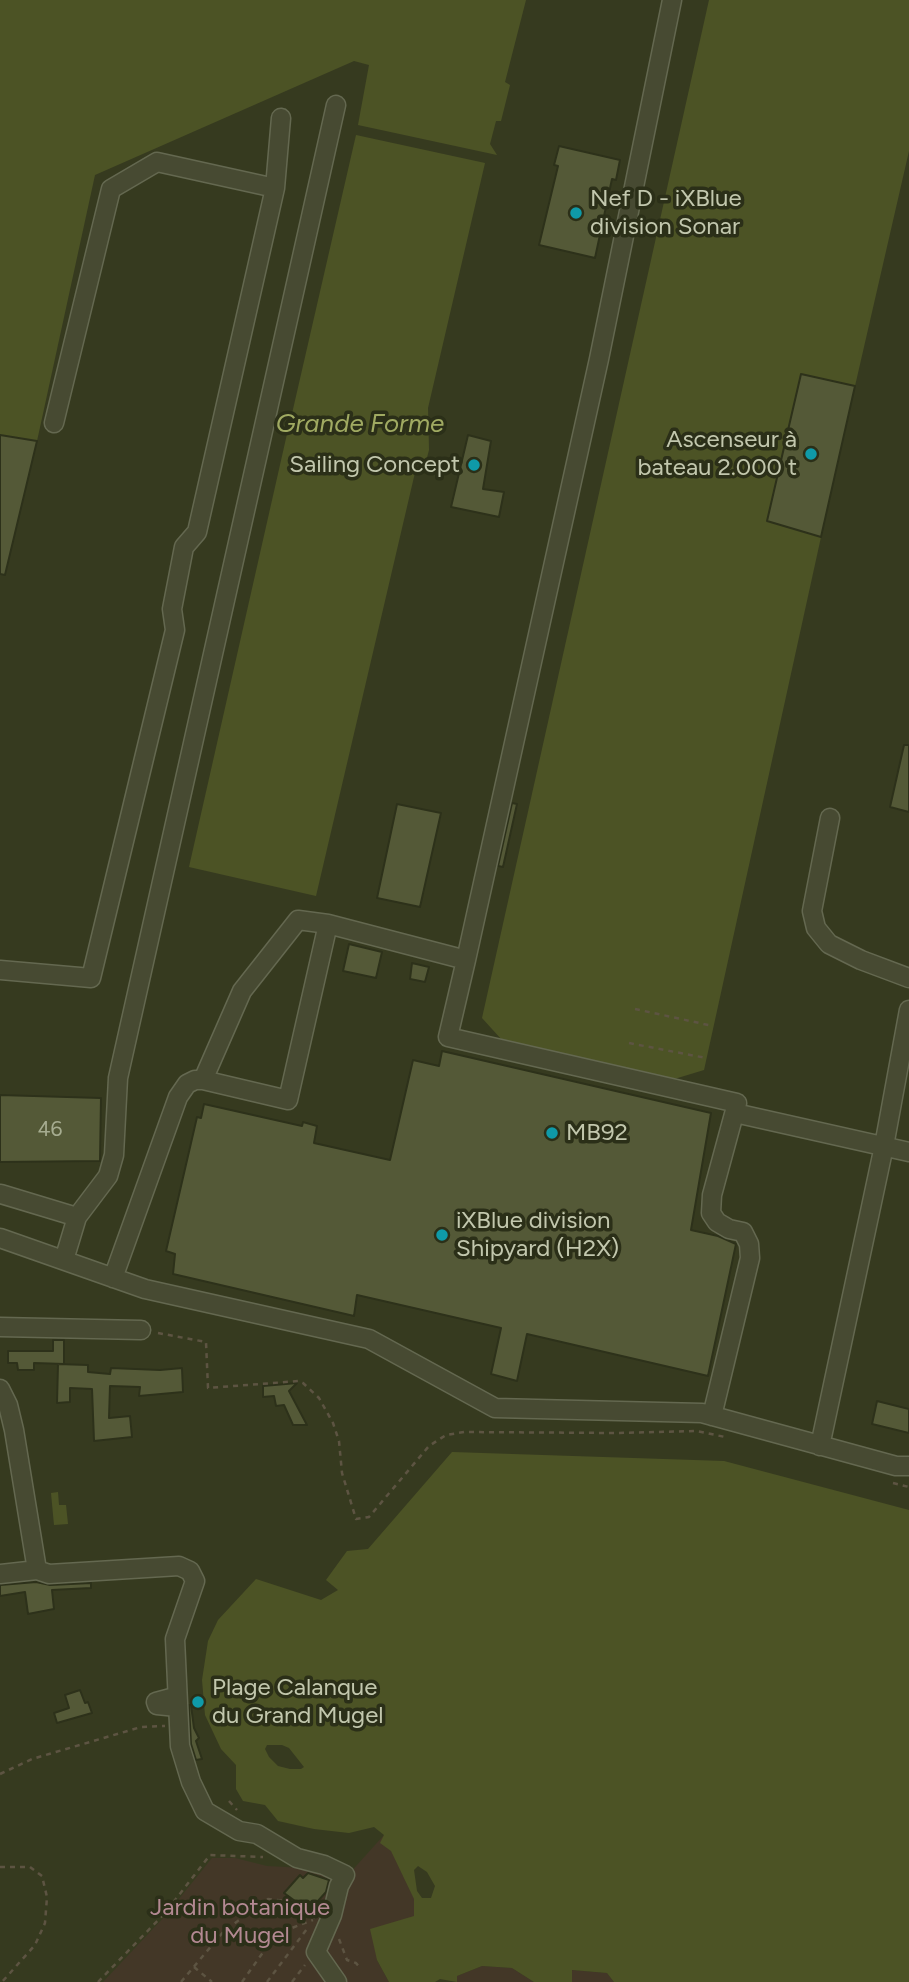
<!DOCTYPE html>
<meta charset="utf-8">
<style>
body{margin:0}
canvas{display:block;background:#363a1f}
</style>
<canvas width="909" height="1982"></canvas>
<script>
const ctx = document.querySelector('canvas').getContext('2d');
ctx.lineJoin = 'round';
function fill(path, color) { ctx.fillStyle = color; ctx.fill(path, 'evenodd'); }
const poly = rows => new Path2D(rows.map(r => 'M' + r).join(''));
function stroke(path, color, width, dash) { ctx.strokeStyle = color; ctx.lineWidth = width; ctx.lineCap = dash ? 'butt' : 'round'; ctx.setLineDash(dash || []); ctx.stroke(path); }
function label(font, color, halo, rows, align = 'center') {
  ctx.font = font + ' Figtree,sans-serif'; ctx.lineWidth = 7; ctx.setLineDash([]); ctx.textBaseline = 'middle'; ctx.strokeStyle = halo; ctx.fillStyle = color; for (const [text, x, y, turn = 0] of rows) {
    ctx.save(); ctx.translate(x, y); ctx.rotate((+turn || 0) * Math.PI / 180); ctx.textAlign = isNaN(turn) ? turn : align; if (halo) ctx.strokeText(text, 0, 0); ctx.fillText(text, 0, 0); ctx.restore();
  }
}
const green = poly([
 [384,1835,414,1898,414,1916,377,1960,389,1982,103,1982,166,1915,212,1858,235,1858,267,1866,322,1869,339,1885],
 [482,1966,512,1968,534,1982,457,1982,457,1976],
 [572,1970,607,1973,614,1982,572,1982]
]);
const water = poly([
 [0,0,526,0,505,82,510,85,501,121,496,121,490,144,497,155,358,125,369,65,354,61,95,175,37,441,0,435],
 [709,0,909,0,909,151,855,386,801,375,767,520,821,537,704,1070,671,1080,502,1040,482,1018],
 [356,135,485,163,428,408,429,450,425,465,417,464,316,896,189,867,287,434,283,432,286,418,291,418],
 [452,1452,724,1461,909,1510,909,1982,614,1982,607,1973,572,1970,572,1982,534,1982,512,1968,482,1966,457,1976,457,1982,440,1979,435,1982,389,1982,377,1960,370,1929,414,1916,414,1899,391,1851,380,1843,384,1835,374,1827,349,1833,314,1829,278,1821,265,1805,243,1801,236,1789,236,1765,221,1749,205,1715,202,1680,208,1641,218,1620,256,1579,321,1600,338,1590,326,1580,347,1551,368,1549],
 [267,1745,282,1745,289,1748,304,1767,301,1769,290,1769,278,1766,269,1757,265,1749],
 [418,1866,427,1872,435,1886,431,1898,422,1898,417,1891,414,1870],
 [58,1492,59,1505,66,1505,68,1524,54,1525,51,1493]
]);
const building = poly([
 [559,146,620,160,616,180,612,179,595,258,539,245,558,166,554,165,559,146],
 [801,374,855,386,821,537,767,521,801,374],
 [0,435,37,441,5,575,0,574,0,435],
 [468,435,491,441,483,489,504,492,499,517,451,507,468,435],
 [904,745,909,745,909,812,890,807,904,745],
 [512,803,517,804,503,867,498,866,512,803],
 [397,804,441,813,420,907,377,898,397,804],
 [349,944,382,952,376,978,343,971,349,944],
 [412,963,429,967,425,982,410,979,412,963],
 [442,1051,711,1113,691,1230,718,1236,736,1244,708,1376,527,1334,517,1381,491,1374,501,1328,357,1295,354,1316,173,1274,175,1254,166,1251,197,1117,201,1118,204,1104,302,1126,303,1122,317,1126,314,1143,390,1160,413,1060,439,1066,442,1051],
 [0,1095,101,1098,100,1161,0,1162,0,1095],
 [53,1340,64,1340,64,1364,34,1363,34,1370,18,1370,17,1363,8,1363,8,1351,53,1351,53,1340],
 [58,1364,88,1365,88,1372,110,1374,111,1368,160,1370,182,1368,183,1392,139,1396,140,1387,110,1386,109,1418,130,1416,132,1437,94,1441,92,1389,70,1388,70,1402,57,1403,58,1364],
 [297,1383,289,1391,307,1425,293,1425,284,1405,276,1406,274,1396,263,1397,263,1386,297,1383],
 [877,1401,909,1409,909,1433,872,1424,877,1401],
 [36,1582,50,1585,91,1583,91,1588,52,1590,54,1609,28,1614,25,1592,0,1596,0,1585,36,1582],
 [80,1690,85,1703,88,1702,92,1713,57,1723,54,1713,69,1708,65,1695,80,1690],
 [189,1705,191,1705,194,1728,199,1738,196,1741,202,1759,196,1760,191,1744,189,1705],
 [308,1873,329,1880,326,1892,309,1911,284,1893,300,1875,303,1878,308,1873]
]);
const path = poly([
 [635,1009,713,1026],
 [629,1043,706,1058],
 [158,1333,206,1342,208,1388,299,1381,303,1383,319,1398,333,1423,339,1441,342,1473,356,1519,369,1517,429,1446,446,1435,464,1432,618,1433,697,1431,725,1437],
 [893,1483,909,1487],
 [0,1774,32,1759,141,1727,165,1726],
 [229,1801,237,1810],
 [0,1867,30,1867,42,1876,47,1897,45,1923,35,1945,2,1982],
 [224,1931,259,1931,276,1934,313,1920],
 [339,1939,347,1960,356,1963,361,1969],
 [194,1967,212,1982],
 [98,1982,165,1913,210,1855,263,1857],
 [181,1982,224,1931,268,1899,288,1901,315,1918],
 [242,1982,276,1934],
 [267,1982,307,1929],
 [292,1982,305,1965]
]);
const minor = poly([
 [54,423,111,189,157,162,275,188],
 [830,818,812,911,816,928,829,944,861,960,909,978],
 [466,960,448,1037,737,1103,712,1195,711,1213,717,1222,729,1229,743,1232,749,1244,750,1258,712,1416],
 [0,970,91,978,175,630,172,609,184,547,197,532,275,188,281,118],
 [203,1080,242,991,298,920,328,924],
 [735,1113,909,1152],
 [1,1194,77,1217],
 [0,1238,145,1289,369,1339,495,1408,702,1413,896,1466,909,1466],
 [64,1260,77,1217,108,1176,114,1155,118,1078,336,105],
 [113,1278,178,1097,187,1084,195,1080,203,1080,288,1100,328,924,466,960,599,359,672,0],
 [0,1327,141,1330],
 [0,1389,8,1405,14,1430,37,1570],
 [820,1446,884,1146,909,1010],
 [0,1574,37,1570,49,1574,179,1566,190,1571,195,1581,175,1639,180,1746,191,1782,205,1811,239,1831,257,1834,297,1858,324,1865,345,1875,339,1886,332,1915,316,1952,337,1982],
 [171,1698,156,1702,157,1705,177,1707]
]);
const markers = [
 [576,213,7,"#0f9aa8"],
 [811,454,7,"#0f9aa8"],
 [474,465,7,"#0f9aa8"],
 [552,1133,7,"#0f9aa8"],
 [442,1235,7,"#0f9aa8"],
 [198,1702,7,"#0f9aa8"]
];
const numberNames = [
 ["46",50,1130]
];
const poiNames = [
 ["Nef D - iXBlue",590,199],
 ["division Sonar",590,227],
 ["Ascenseur à",797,440,"right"],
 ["bateau 2.000 t",797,468,"right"],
 ["Sailing Concept",460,465,"right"],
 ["MB92",566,1133],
 ["iXBlue division",456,1221],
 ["Shipyard (H2X)",456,1249],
 ["Plage Calanque",212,1688],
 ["du Grand Mugel",212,1716]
];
const parkNames = [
 ["Jardin botanique",240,1908],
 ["du Mugel",240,1936]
];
const waterNames = [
 ["Grande Forme",360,424]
];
fill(green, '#433727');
fill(water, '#4c5325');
fill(building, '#545937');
stroke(building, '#2d311a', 2);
stroke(minor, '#646850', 21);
stroke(path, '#5d5442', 2.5, [5, 5]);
stroke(minor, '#474a32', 18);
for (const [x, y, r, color] of markers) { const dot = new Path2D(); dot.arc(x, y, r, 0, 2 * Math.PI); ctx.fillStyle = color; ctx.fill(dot); stroke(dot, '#2b2f18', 2.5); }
label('21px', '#a6ac90', null, numberNames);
label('24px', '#c2c7ad', '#2b2f18', poiNames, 'left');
label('24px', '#b38992', '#2b2f18', parkNames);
label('italic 26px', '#a0aa62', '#2b2f18', waterNames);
</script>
